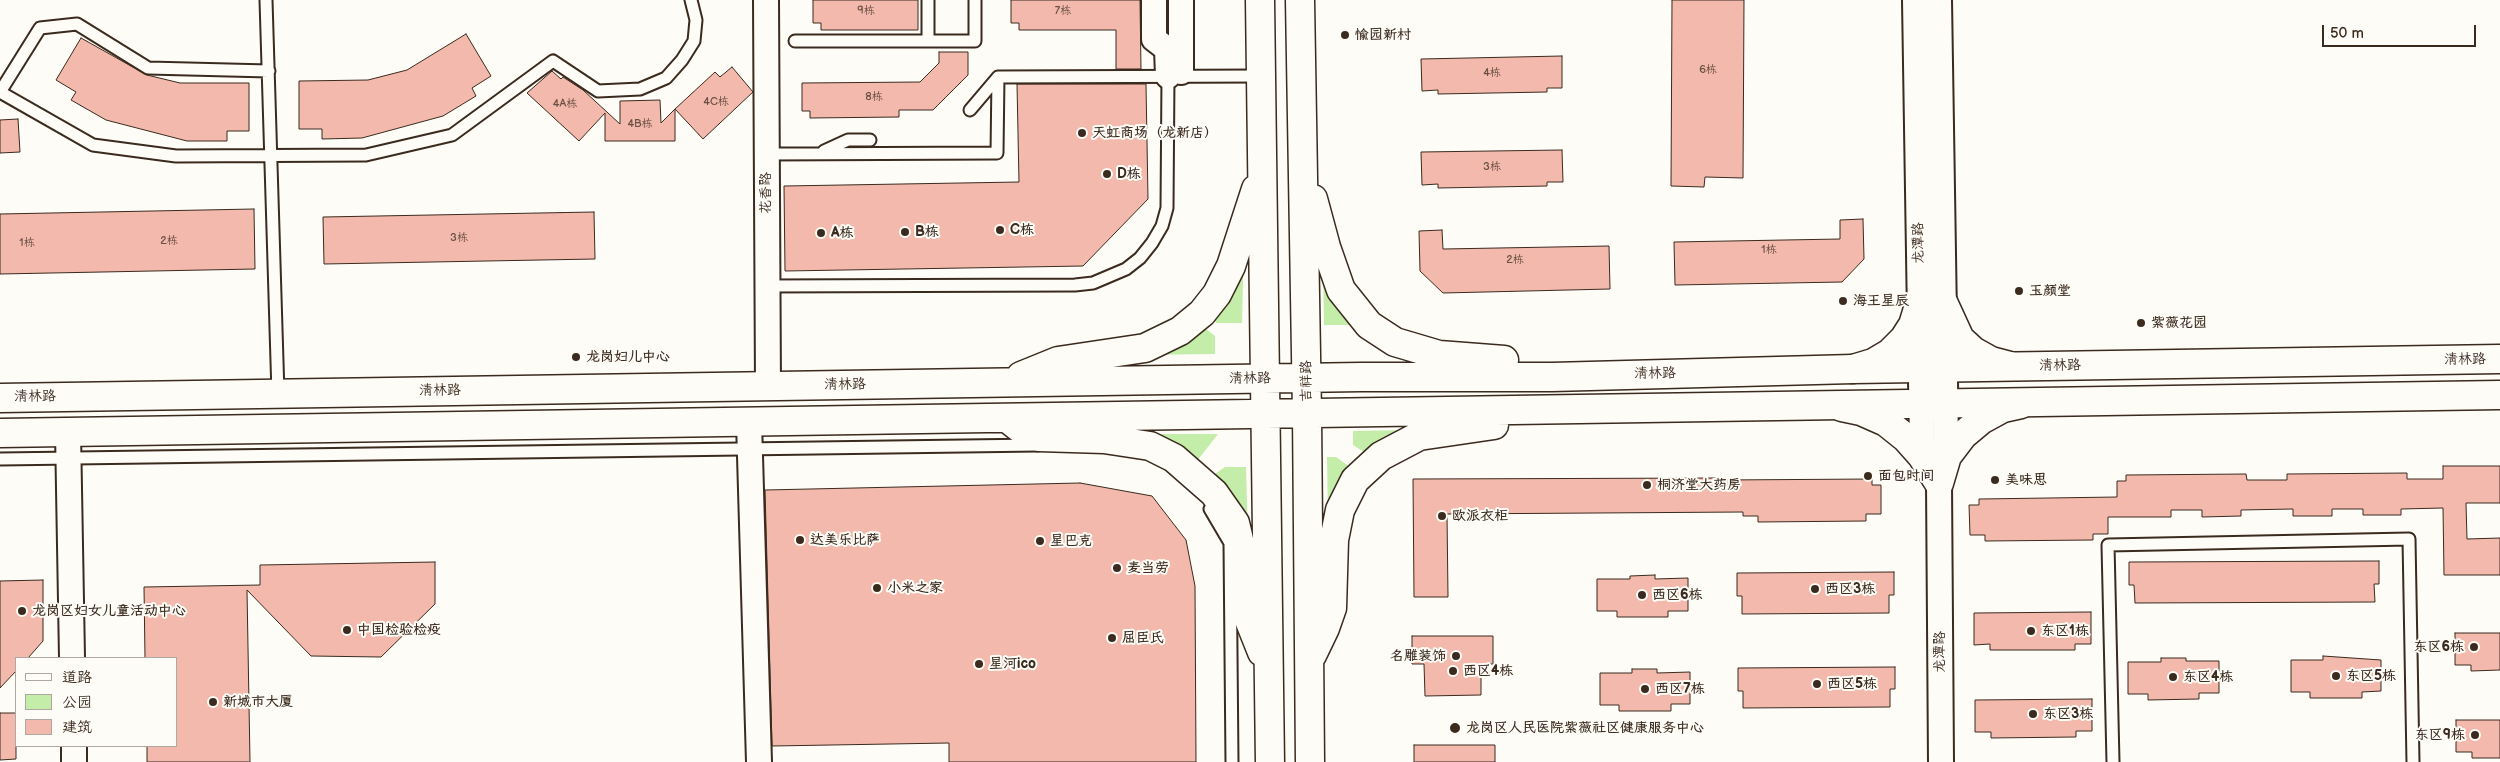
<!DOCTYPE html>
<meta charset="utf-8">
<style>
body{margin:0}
#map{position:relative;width:2500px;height:762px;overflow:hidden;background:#fdfcf7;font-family:"Balsamiq Sans","LXGW WenKai TC",sans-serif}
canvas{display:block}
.legend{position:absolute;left:15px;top:657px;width:162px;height:90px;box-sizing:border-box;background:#fdfcf7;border:1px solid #afa8a0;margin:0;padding:6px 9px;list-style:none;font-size:15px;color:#3b2a1e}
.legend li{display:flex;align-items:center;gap:10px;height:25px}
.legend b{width:25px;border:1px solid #afa8a0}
.scale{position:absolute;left:2322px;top:25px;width:154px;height:22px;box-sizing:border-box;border:2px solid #3b2a1e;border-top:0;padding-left:6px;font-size:15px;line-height:18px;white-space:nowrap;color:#3b2a1e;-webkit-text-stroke:4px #fdfcf7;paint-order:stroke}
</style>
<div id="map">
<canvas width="2500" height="762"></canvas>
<ul class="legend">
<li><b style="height:6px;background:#fdfcf7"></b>道路</li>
<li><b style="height:14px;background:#c3eda9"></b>公园</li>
<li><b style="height:14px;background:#f3b9ad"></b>建筑</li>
</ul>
<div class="scale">50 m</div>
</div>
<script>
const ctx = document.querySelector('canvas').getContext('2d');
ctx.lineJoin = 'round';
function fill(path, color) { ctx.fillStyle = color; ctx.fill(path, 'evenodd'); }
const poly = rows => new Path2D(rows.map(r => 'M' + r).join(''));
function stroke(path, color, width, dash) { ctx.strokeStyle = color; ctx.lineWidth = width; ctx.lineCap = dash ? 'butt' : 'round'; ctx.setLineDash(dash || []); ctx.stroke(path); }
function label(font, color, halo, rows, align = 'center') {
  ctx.font = font + ' "Balsamiq Sans","LXGW WenKai TC",sans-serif'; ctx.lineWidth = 4; ctx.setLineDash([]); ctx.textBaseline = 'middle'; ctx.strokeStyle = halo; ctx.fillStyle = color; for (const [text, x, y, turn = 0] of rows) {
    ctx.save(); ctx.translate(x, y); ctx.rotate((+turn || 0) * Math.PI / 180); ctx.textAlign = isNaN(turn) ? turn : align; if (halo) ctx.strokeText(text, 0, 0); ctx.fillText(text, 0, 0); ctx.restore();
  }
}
const green = poly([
 [1244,238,1242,323,1217,323,1209,318],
 [1323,258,1357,325,1324,325],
 [1201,325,1215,336,1215,354,1135,355],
 [1409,430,1367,454,1353,445,1353,431],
 [1143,434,1218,434,1197,461],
 [1327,457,1336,457,1353,469,1328,519],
 [1225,467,1246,467,1248,540,1226,489,1215,474]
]);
const building = poly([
 [813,0,918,0,918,30,821,30,821,23,813,23,813,0],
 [1011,0,1140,0,1141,69,1116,69,1116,30,1019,30,1019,23,1011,23,1011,0],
 [1672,0,1744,0,1743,178,1705,177,1704,187,1671,186,1672,0],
 [466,34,491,76,472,88,476,96,443,116,362,138,322,139,322,129,299,129,299,81,368,80,407,70,466,34],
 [81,38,147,75,180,83,249,83,249,131,227,131,227,141,187,141,106,120,71,100,76,92,56,80,81,38],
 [939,52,968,52,968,75,933,110,899,110,899,117,810,118,810,111,802,111,802,83,920,82,939,63,939,52],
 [1562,56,1562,88,1547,88,1547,92,1438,94,1438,90,1422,91,1421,59,1562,56],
 [732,67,753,92,703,139,675,109,715,72,720,77,732,67],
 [552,71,561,79,563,77,583,90,620,124,620,101,660,100,661,123,675,109,675,141,605,141,605,113,579,141,527,93,552,71],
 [1017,84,1146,84,1148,199,1083,266,785,271,784,186,1019,182,1017,84],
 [18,119,20,152,0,153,0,120,18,119],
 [1562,150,1563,182,1547,182,1547,186,1438,188,1438,184,1422,185,1421,152,1562,150],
 [254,209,255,269,0,274,0,214,254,209],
 [594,212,595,259,324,264,323,217,594,212],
 [1863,219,1864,259,1842,282,1675,285,1674,242,1840,239,1840,220,1863,219],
 [1442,230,1443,249,1609,246,1610,289,1443,293,1420,271,1419,231,1442,230],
 [2443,466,2500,466,2500,503,2466,503,2467,539,2500,538,2500,575,2444,575,2443,508,2401,509,2401,515,2363,515,2363,509,2332,509,2332,516,2293,516,2293,509,2241,510,2241,516,2202,517,2202,510,2171,510,2171,517,2108,517,2108,534,2093,534,2093,540,1985,541,1985,535,1970,535,1969,505,1979,505,1979,499,2117,497,2117,481,2126,481,2126,475,2246,474,2247,480,2287,480,2287,474,2407,473,2407,479,2443,479,2443,466],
 [1722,478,1722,480,1872,479,1872,485,1881,485,1881,514,1866,514,1866,521,1758,522,1758,516,1743,516,1743,512,1447,514,1448,597,1414,597,1413,479,1722,478],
 [1080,483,1152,496,1186,540,1195,586,1196,762,949,762,949,743,772,746,765,490,1080,483],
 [2379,561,2379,584,2374,584,2375,602,2135,603,2134,585,2129,585,2129,562,2379,561],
 [435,562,435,604,381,657,311,656,247,590,250,762,147,762,147,746,176,746,176,658,145,658,144,587,260,585,260,565,435,562],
 [1894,572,1894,595,1889,595,1889,613,1742,614,1742,596,1737,596,1737,573,1894,572],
 [1655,575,1655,579,1688,578,1688,611,1668,611,1668,617,1617,617,1617,611,1597,611,1597,579,1630,579,1630,576,1655,575],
 [43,580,43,641,28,658,16,658,16,671,0,688,0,581,43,580],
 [2091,612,2091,644,2075,644,2075,650,1990,650,1990,644,1974,645,1974,613,2091,612],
 [2455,633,2500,633,2500,670,2471,671,2471,665,2455,665,2455,633],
 [1412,636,1493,636,1493,664,1481,664,1481,695,1425,696,1424,664,1412,664,1412,636],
 [2323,656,2381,660,2381,691,2362,692,2362,698,2310,698,2310,692,2291,692,2291,660,2323,660,2323,656],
 [2161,658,2186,658,2186,661,2219,661,2219,693,2199,693,2199,699,2148,700,2148,694,2128,694,2128,662,2161,662,2161,658],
 [1895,667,1895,689,1890,689,1890,707,1743,708,1743,691,1738,691,1738,668,1895,667],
 [1632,669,1657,669,1657,673,1690,672,1690,704,1671,704,1671,711,1619,711,1619,705,1600,705,1600,673,1632,673,1632,669],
 [2092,699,2092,731,2076,731,2076,737,1991,738,1991,732,1975,732,1975,700,2092,699],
 [0,713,16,713,16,759,0,760,0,713],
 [2456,720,2500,720,2500,758,2472,758,2472,752,2456,752,2456,720],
 [1414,745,1495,745,1495,762,1414,762,1414,745]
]);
const service = poly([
 [266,0,278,394],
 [928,0,928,41],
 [795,41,975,41,975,0],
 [269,71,148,68,77,24,40,28,0,92,93,145,176,156,366,155,452,135,553,61,598,91,640,89,666,78,682,60,694,41,696,20,691,0],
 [998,77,1261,76],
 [970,110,998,77],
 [824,151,848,140,870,140],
 [766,154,997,153,998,77],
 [766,286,1075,285,1093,283,1126,269,1140,258,1152,243,1162,226,1167,208,1168,76],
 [0,459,1038,445],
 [1210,509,1230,543,1232,762],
 [2113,762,2108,545,2409,539,2413,762]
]);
const minor = poly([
 [766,0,768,386],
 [1154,0,1154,39,1167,49,1168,76],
 [1181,0,1181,72],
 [1915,0,1922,444,1931,465],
 [1939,0,1946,443,1939,483,1941,762],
 [749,422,759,762],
 [68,432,72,658],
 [74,746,74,762]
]);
const tertiary = poly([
 [1943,302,1960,339,1973,351,1991,361,2010,366],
 [1853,369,1873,363,1890,353,1904,339,1913,325,1920,302],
 [1842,407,1861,411,1886,422,1906,438,1922,456,1939,483],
 [1939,483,1947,456,1963,435,1981,420,2003,408,2021,404]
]);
const secondary = poly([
 [1260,0,1270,762],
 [1300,0,1307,413,1310,762],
 [1313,199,1326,247,1341,290,1369,325,1395,342,1439,355,1504,360],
 [1021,376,1058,361,1145,348,1180,331,1202,313,1217,294,1231,266,1256,189],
 [0,398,1361,377,1552,377,1853,369,2500,359],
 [1007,418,1021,429,1039,437,1104,439,1150,446,1174,458,1214,493,1235,523,1247,573,1246,612,1262,652],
 [0,433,2500,395],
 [1312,655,1325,628,1332,608,1334,540,1340,510,1355,480,1381,456,1419,436,1494,425]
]);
const markers = [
 [1345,35,5,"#3b2a1e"],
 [1082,133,5,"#3b2a1e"],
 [1107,174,5,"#3b2a1e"],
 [1000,230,5,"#3b2a1e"],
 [905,232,5,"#3b2a1e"],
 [821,233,5,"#3b2a1e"],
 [2019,291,5,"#3b2a1e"],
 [1843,301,5,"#3b2a1e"],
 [2141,323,5,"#3b2a1e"],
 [576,357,5,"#3b2a1e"],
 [1868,476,5,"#3b2a1e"],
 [1995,480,5,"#3b2a1e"],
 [1647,485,5,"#3b2a1e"],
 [1442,516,5,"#3b2a1e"],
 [800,540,5,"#3b2a1e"],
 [1040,541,5,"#3b2a1e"],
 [1117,568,5,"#3b2a1e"],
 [877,588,5,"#3b2a1e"],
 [1815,589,5,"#3b2a1e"],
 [1642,595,5,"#3b2a1e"],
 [22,611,5,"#3b2a1e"],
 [347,630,5,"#3b2a1e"],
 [2031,631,5,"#3b2a1e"],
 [1112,638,5,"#3b2a1e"],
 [2474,647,5,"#3b2a1e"],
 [1456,656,5,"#3b2a1e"],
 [979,664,5,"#3b2a1e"],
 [1453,671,5,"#3b2a1e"],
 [2336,676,5,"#3b2a1e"],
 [2173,677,5,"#3b2a1e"],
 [1817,684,5,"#3b2a1e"],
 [1645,689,5,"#3b2a1e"],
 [213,702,5,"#3b2a1e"],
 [2033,714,5,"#3b2a1e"],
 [1455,728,6,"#3b2a1e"],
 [2475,735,5,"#3b2a1e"]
];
const numberNames = [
 ["9栋",866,11],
 ["7栋",1063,11],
 ["6栋",1708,70],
 ["4栋",1492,73],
 ["8栋",874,97],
 ["4C栋",716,102],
 ["4A栋",565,104],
 ["4B栋",640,124],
 ["3栋",1492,167],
 ["3栋",459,238],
 ["2栋",169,241],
 ["1栋",27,243],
 ["1栋",1769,250],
 ["2栋",1515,260]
];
const poiNames = [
 ["愉园新村",1355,35],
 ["天虹商场（龙新店）",1092,133],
 ["D栋",1117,174],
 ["C栋",1010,230],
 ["B栋",915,232],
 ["A栋",831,233],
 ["玉颜堂",2029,291],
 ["海王星辰",1853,301],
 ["紫薇花园",2151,323],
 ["龙岗妇儿中心",586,357],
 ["面包时间",1878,476],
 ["美味思",2005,480],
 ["桐济堂大药房",1657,485],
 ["欧派衣柜",1452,516],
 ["达美乐比萨",810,540],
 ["星巴克",1050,541],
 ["麦当劳",1127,568],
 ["小米之家",887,588],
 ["西区3栋",1825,589],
 ["西区6栋",1652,595],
 ["龙岗区妇女儿童活动中心",32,611],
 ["中国检验检疫",357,630],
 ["东区1栋",2041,631],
 ["屈臣氏",1122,638],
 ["东区6栋",2464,647,"right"],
 ["名雕装饰",1446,656,"right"],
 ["星河ico",989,664],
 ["西区4栋",1463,671],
 ["东区5栋",2346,676],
 ["东区4栋",2183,677],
 ["西区5栋",1827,684],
 ["西区7栋",1655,689],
 ["新城市大厦",223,702],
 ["东区3栋",2043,714],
 ["龙岗区人民医院紫薇社区健康服务中心",1466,728],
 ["东区9栋",2465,735,"right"]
];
const streetNames = [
 ["花香路",766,193,-90],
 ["龙潭路",1919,243,-91],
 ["清林路",2465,360,-1],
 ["清林路",2060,366,-1],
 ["清林路",1655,374,-1],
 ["清林路",1250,379,-1],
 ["吉祥路",1307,381,-91],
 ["清林路",845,385,-1],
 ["清林路",440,391,-1],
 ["清林路",35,397,-1],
 ["龙潭路",1940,652,-90]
];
fill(green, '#c3eda9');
fill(building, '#f3b9ad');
stroke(building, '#3b2a1e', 1);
stroke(service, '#3b2a1e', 15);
stroke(minor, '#3b2a1e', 28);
stroke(tertiary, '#3b2a1e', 31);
stroke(secondary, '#3b2a1e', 31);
stroke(service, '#fdfcf7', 11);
stroke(minor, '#fdfcf7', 24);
stroke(tertiary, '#fdfcf7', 28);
stroke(secondary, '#fdfcf7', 28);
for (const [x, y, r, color] of markers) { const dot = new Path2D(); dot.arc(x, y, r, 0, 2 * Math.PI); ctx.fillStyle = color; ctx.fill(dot); stroke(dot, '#fdfcf7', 2); }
label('11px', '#694e42', null, numberNames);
label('bold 14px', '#3b2a1e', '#fdfcf7', poiNames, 'left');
label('14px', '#3b2a1e', '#fdfcf7', streetNames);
</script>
